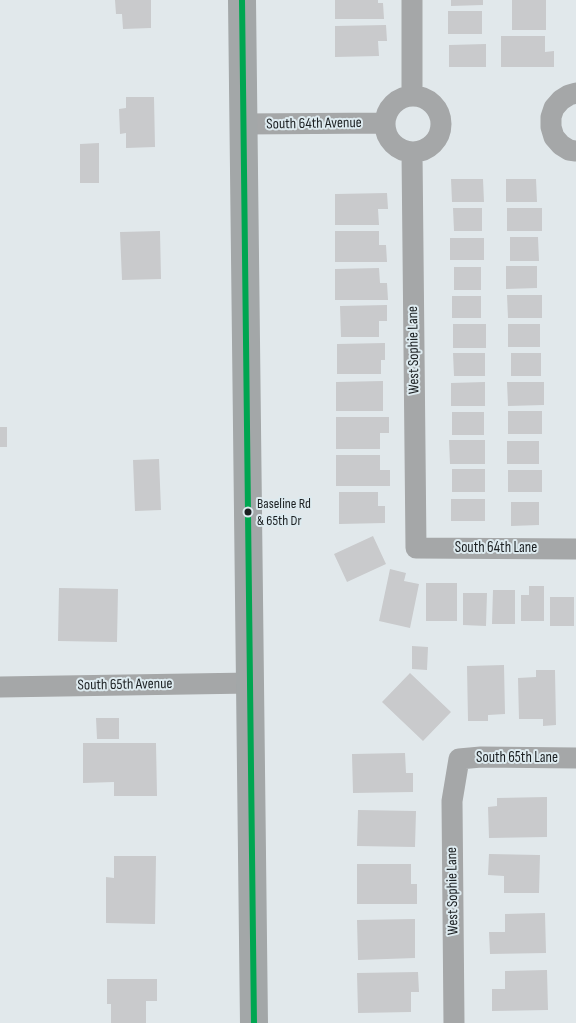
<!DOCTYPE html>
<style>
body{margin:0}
canvas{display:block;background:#e1e8eb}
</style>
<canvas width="576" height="1023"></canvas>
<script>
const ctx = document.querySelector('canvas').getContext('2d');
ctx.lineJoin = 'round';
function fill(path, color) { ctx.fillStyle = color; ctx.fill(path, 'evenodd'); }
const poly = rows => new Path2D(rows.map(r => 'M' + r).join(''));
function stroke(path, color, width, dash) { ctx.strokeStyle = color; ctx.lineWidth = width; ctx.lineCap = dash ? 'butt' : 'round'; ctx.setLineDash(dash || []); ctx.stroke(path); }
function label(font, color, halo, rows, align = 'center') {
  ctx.font = font + ' "Sofia Sans Condensed",sans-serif'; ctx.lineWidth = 4; ctx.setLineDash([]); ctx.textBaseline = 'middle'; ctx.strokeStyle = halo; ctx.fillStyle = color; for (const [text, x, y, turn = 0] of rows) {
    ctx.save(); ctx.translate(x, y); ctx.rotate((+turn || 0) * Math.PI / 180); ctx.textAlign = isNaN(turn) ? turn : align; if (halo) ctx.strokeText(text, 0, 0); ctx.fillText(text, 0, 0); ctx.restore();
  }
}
const building = poly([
 [115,0,151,0,151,28,123,29,122,14,116,14],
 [335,0,378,0,378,3,383,3,384,19,335,19],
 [451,0,483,0,483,5,451,6],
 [512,0,546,0,546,30,512,30],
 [448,11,482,11,482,34,448,34],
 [386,25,387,41,378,41,379,56,335,57,335,26],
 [501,36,545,36,545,52,554,51,554,67,501,67],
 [486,44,486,67,449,67,449,45],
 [126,97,154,97,155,147,126,148,126,133,120,134,119,109,126,108],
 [99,143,99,183,80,183,80,144],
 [451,179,483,179,484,202,452,202],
 [506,179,536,179,537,202,506,202],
 [387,193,388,209,378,209,379,225,335,225,335,194],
 [453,208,482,208,482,231,454,231],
 [507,208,542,208,542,231,507,231],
 [160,231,161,279,122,280,120,232],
 [335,231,379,231,379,245,386,245,387,262,335,262],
 [510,237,538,237,539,261,510,261],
 [450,238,484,238,484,260,450,260],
 [506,266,537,266,537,288,506,289],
 [454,267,481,267,481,290,454,290],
 [379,268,380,283,387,283,388,300,335,300,335,269],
 [507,295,542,295,542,318,508,318],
 [452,296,481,296,481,318,452,318],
 [387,305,387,321,379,321,379,337,341,337,340,306],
 [453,324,486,324,486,348,453,348],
 [508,324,540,324,540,347,508,347],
 [385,343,385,360,381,360,381,374,337,374,337,344],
 [453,353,485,353,485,376,454,376],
 [511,353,541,353,541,376,511,376],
 [383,381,383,411,336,411,336,382],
 [485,382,485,406,451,406,451,383],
 [507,382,544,382,544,405,508,406],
 [508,411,542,411,542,434,508,434],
 [452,412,484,412,484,435,452,435],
 [336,417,389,417,389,433,380,433,380,449,336,449],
 [0,427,7,427,7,447,0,447],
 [449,440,485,440,485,464,450,464],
 [507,441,539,441,539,464,507,464],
 [336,455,380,455,380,470,390,470,390,486,336,486],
 [159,459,161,510,135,511,133,460],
 [452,469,485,469,485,492,452,492],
 [508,470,542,470,542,492,508,492],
 [339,492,378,492,378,506,385,506,385,523,339,524],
 [451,499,485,499,485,521,451,521],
 [511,502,539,502,539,525,511,526],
 [373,536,386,564,347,582,334,554],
 [390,569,406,573,404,581,419,584,410,628,379,621],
 [426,583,457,583,457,621,426,621],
 [529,586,544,586,544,621,521,621,521,595,529,595],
 [59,588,118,589,117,642,58,641],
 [493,590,515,590,515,624,492,624],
 [463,593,487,593,486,626,463,625],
 [550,597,574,597,574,626,550,626],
 [412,646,428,647,427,670,412,669],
 [504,665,505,714,488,715,488,721,468,721,467,666],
 [536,670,555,670,556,725,543,726,543,719,519,719,518,678,536,677],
 [410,673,451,712,423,741,382,702],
 [96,718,119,718,119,739,97,739],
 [83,743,156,743,157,796,114,796,114,782,83,783],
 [405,753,406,773,413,773,413,792,353,793,352,754],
 [547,797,547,837,489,838,488,807,497,806,497,798],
 [358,810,416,811,415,847,357,846],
 [489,854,540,855,539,893,504,893,504,876,488,875],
 [114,856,156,856,155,924,106,923,106,877,114,878],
 [357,864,411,864,411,884,417,884,417,904,357,904],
 [545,913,546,953,490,954,489,932,505,932,505,914],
 [415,919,415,958,358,960,357,920],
 [547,970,548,1010,492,1011,492,989,505,989,505,971],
 [418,972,419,992,411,992,411,1012,358,1013,357,973],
 [107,979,157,979,157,1001,146,1001,146,1023,111,1023,111,1004,107,1004]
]);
const street = poly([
 [412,0,412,96],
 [576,93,569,95,561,100,554,108,551,117,551,127,554,137,561,145,569,150,576,151],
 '385 124a28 28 0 1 1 56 0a28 28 0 1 1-56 0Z',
 [243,124,385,123],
 [412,152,416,548,576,549],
 [0,687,251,683],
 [454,1023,452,801,459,759,481,757,576,758]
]);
const secondary = poly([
 [242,0,254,1023]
]);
const bus1 = poly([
 [242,0,254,1023]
]);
const markers = [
 [248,512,4.5,"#1b1f21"]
];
const busNames = [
 ["Baseline Rd",257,504],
 ["& 65th Dr",257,521]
];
const streetNames = [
 ["South 64th Avenue",314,124,-1],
 ["West Sophie Lane",414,350,-91],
 ["South 64th Lane",496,548],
 ["South 65th Avenue",125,685,-1],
 ["South 65th Lane",517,758],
 ["West Sophie Lane",453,891,-91]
];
fill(building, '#c9cacc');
stroke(street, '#a5a7a8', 21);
stroke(secondary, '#a3a7a8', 28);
stroke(bus1, '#00a651', 6);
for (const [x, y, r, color] of markers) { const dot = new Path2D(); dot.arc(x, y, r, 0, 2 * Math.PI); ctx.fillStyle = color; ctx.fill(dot); stroke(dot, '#ddeaef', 2); }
label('14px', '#1b1f21', '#ddeaef', busNames, 'left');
label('15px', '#1b1f21', '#ddeaef', streetNames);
</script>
